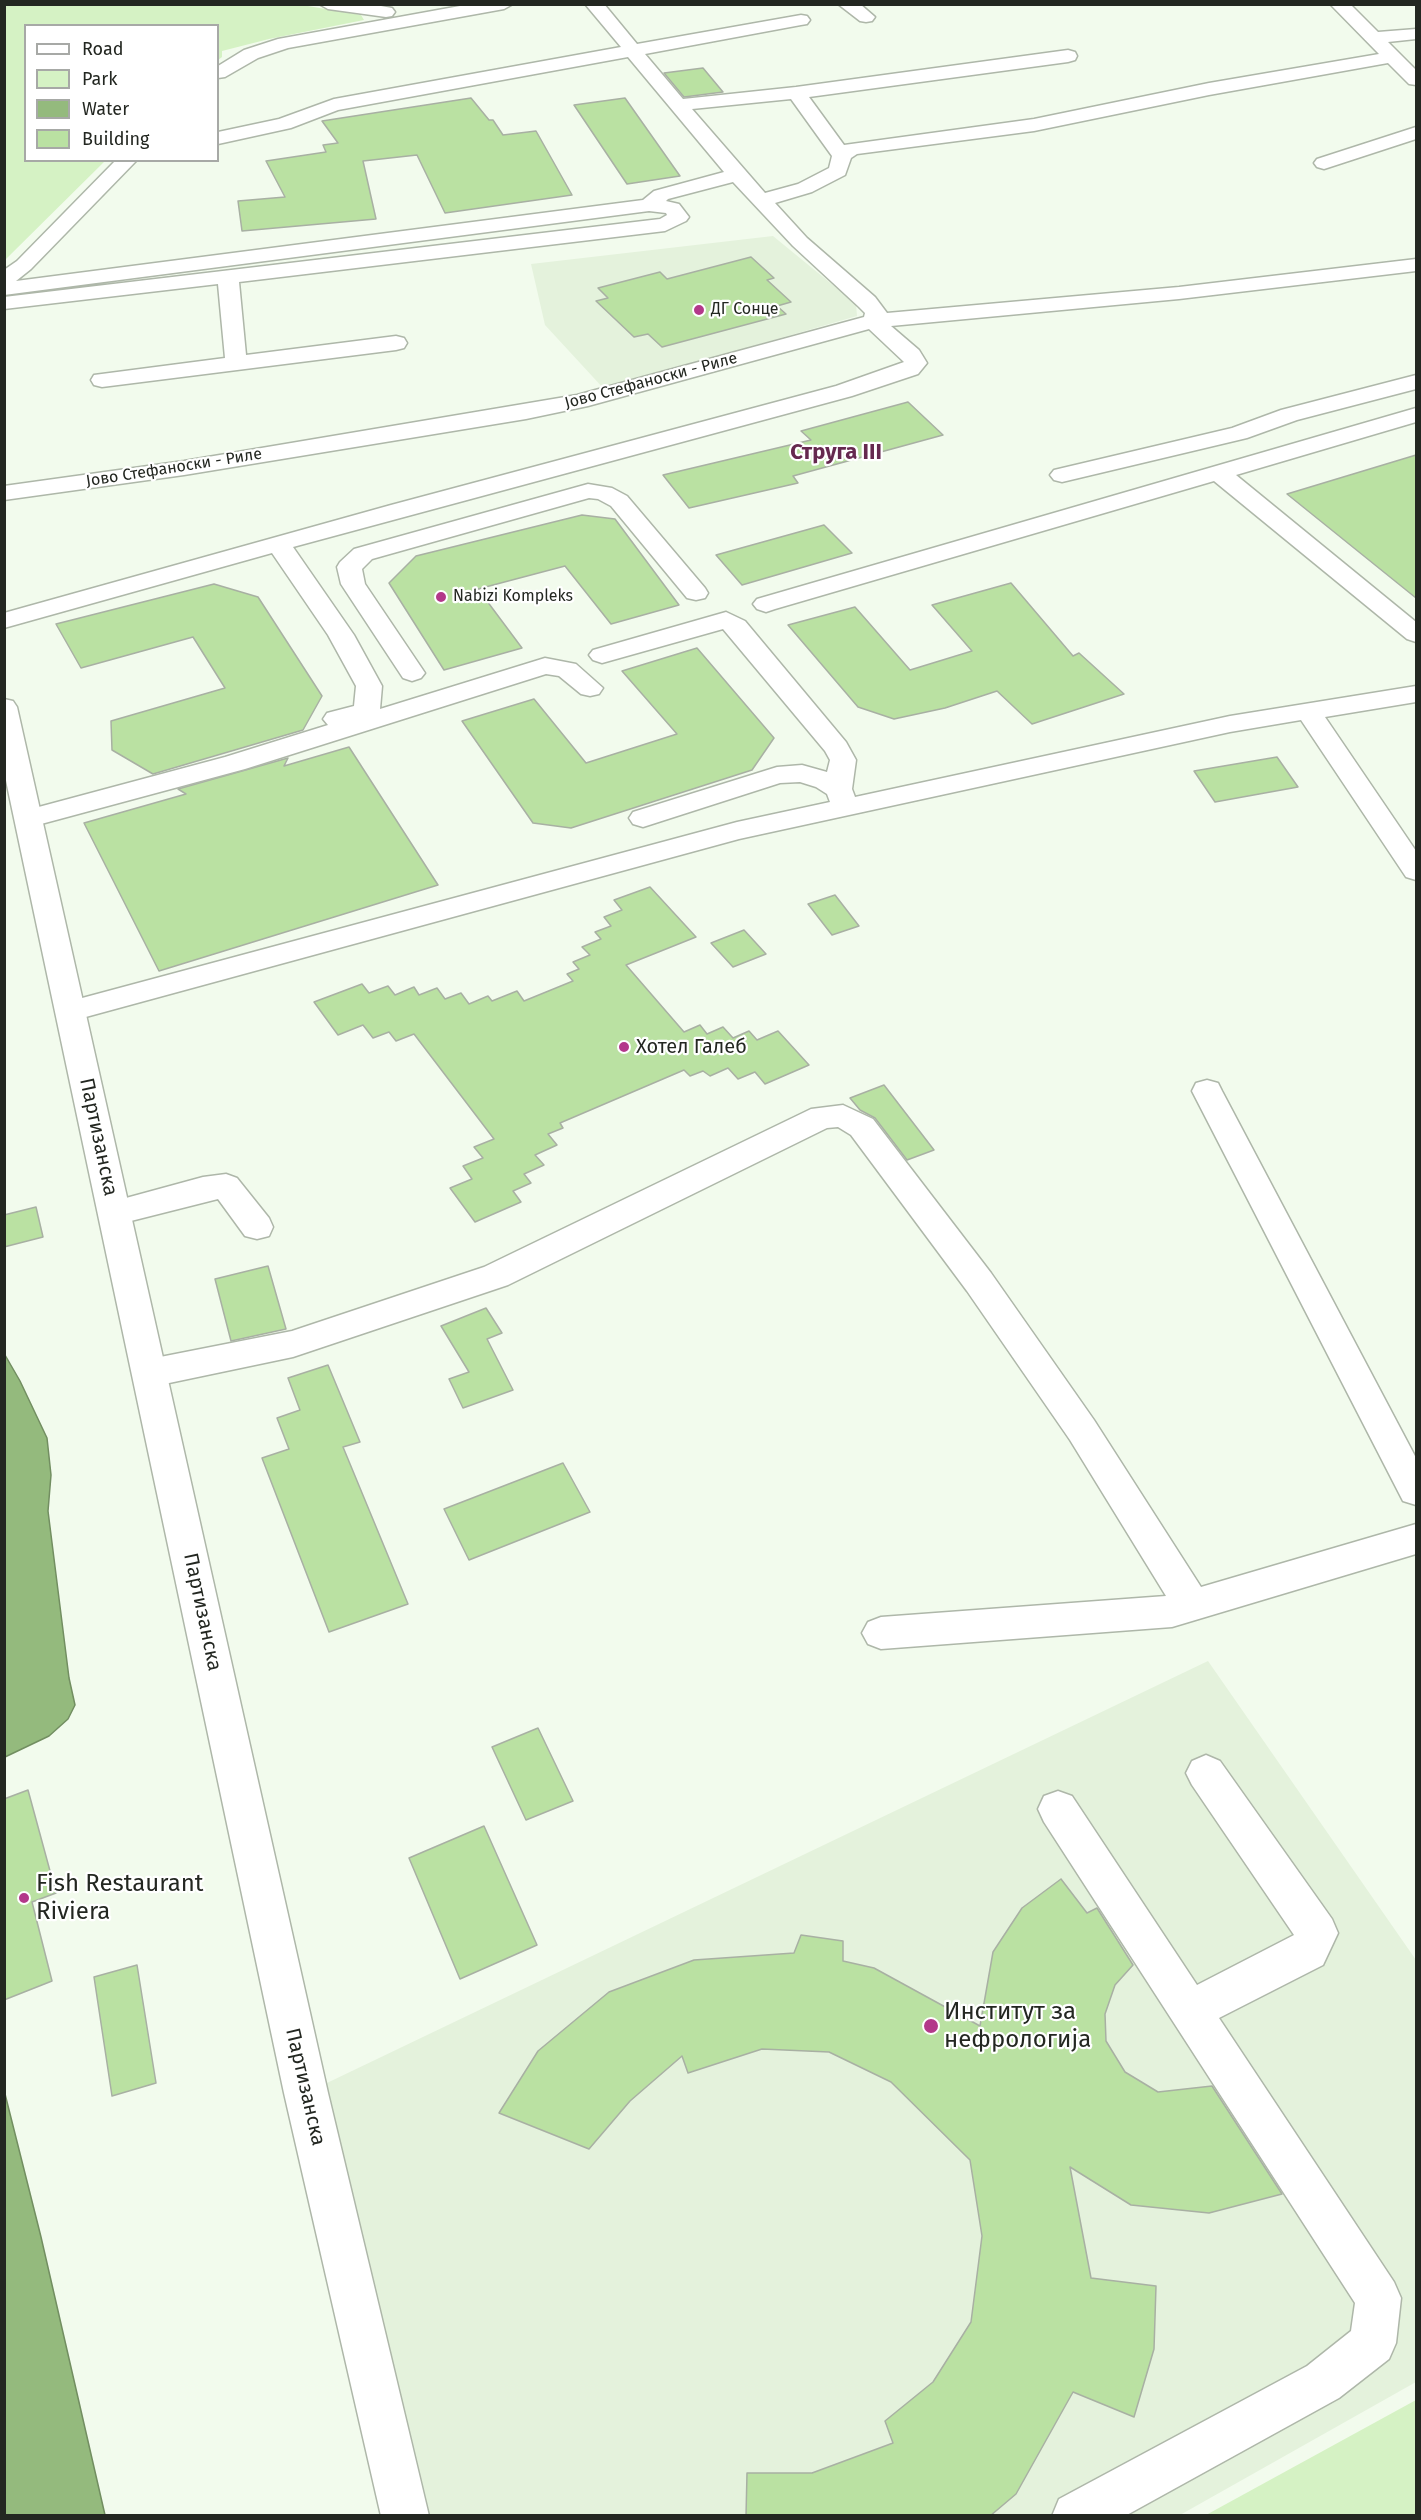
<!DOCTYPE html>
<meta charset="utf-8">
<style>
body{margin:0}
#map{position:relative;width:1421px;height:2520px;overflow:hidden;background:#f2fbed;font-family:"Fira Sans",sans-serif}
canvas{display:block}
.frame{position:absolute;inset:0;border:6px solid #232721;pointer-events:none}
.legend{position:absolute;left:24px;top:24px;width:195px;height:138px;box-sizing:border-box;background:#fff;border:2px solid #a7a9a6;margin:0;padding:8px 10px;list-style:none;font-size:18px;color:#232721}
.legend li{display:flex;align-items:center;gap:12px;height:30px}
.legend b{width:30px;border:2px solid #a7a9a6}
</style>
<div id="map">
<canvas width="1421" height="2520"></canvas>
<div class="frame"></div>
<ul class="legend">
<li><b style="height:8px;background:#fff"></b>Road</li>
<li><b style="height:16px;background:#d5f2c4"></b>Park</li>
<li><b style="height:16px;background:#94ba7d"></b>Water</li>
<li><b style="height:16px;background:#bae1a2"></b>Building</li>
</ul>
</div>
<script>
const ctx = document.querySelector('canvas').getContext('2d');
ctx.lineJoin = 'round';
function fill(path, color) { ctx.fillStyle = color; ctx.fill(path, 'evenodd'); }
const poly = rows => new Path2D(rows.map(r => 'M' + r).join(''));
function stroke(path, color, width, dash) { ctx.strokeStyle = color; ctx.lineWidth = width; ctx.lineCap = dash ? 'butt' : 'round'; ctx.setLineDash(dash || []); ctx.stroke(path); }
function label(font, color, halo, rows, align = 'center') {
  ctx.font = font + ' "Fira Sans",sans-serif'; ctx.lineWidth = 4.5; ctx.setLineDash([]); ctx.textBaseline = 'middle'; ctx.strokeStyle = halo; ctx.fillStyle = color; for (const [text, x, y, turn = 0] of rows) {
    ctx.save(); ctx.translate(x, y); ctx.rotate((+turn || 0) * Math.PI / 180); ctx.textAlign = isNaN(turn) ? turn : align; if (halo) ctx.strokeText(text, 0, 0); ctx.fillText(text, 0, 0); ctx.restore();
  }
}
const built = poly([
 [773,236,856,304,857,316,604,389,545,325,531,264],
 [1208,1661,1416,1960,1416,2382,1180,2515,405,2515,306,2093]
]);
const green = poly([
 [296,4,361,15,364,20,269,39,222,51,222,57,218,60,218,26,26,26,26,160,105,161,5,260,5,5],
 [1416,2400,1416,2515,1206,2515]
]);
const water = poly([
 [5,1355,20,1381,47,1438,51,1475,48,1511,69,1678,75,1705,68,1719,49,1736,5,1757,5,1355],
 [4,2090,41,2237,105,2515,5,2515,4,2090]
]);
const building = poly([
 [703,68,723,92,684,97,664,73,703,68],
 [471,98,489,120,493,120,503,135,536,131,572,195,445,213,417,155,363,161,376,219,242,231,238,201,285,197,266,161,326,152,323,145,338,143,322,121,471,98],
 [625,98,680,176,627,184,574,105,625,98],
 [751,257,774,278,767,280,791,302,777,306,786,314,662,347,648,334,634,337,596,301,608,298,598,288,660,272,667,279,751,257],
 [908,402,943,435,793,476,798,483,689,508,663,475,811,440,801,431,908,402],
 [1416,455,1416,598,1287,494,1416,455],
 [582,515,615,519,679,605,611,624,565,566,478,589,522,648,444,670,389,583,416,556,582,515],
 [824,525,852,553,742,585,716,555,824,525],
 [1011,583,1073,656,1079,653,1124,694,1032,724,997,691,945,708,894,719,858,707,788,625,855,607,910,670,972,651,932,605,1011,583],
 [214,584,258,597,322,696,303,730,153,774,112,750,111,721,225,688,193,637,81,668,56,624,214,584],
 [697,648,774,738,752,770,571,828,533,823,462,721,534,699,586,763,677,734,622,671,697,648],
 [349,747,438,885,159,971,84,823,186,794,178,789,288,758,284,766,349,747],
 [1277,757,1298,787,1215,802,1194,771,1277,757],
 [650,887,696,937,626,965,684,1032,700,1025,707,1034,723,1027,733,1038,749,1031,757,1040,778,1031,809,1065,765,1084,755,1072,738,1079,728,1068,710,1076,703,1071,690,1076,684,1070,560,1123,563,1128,548,1134,557,1145,535,1155,544,1165,524,1174,531,1183,513,1191,521,1202,475,1222,450,1188,472,1179,463,1166,483,1158,474,1147,494,1139,414,1034,396,1041,389,1032,373,1038,363,1025,338,1035,314,1002,362,984,369,993,388,986,395,995,414,987,419,995,437,988,445,999,461,993,469,1004,488,996,492,1001,517,991,524,1001,573,981,567,974,579,969,573,962,590,955,582,947,601,939,595,932,611,926,604,917,622,910,614,900,650,887],
 [835,895,859,926,832,935,808,904,835,895],
 [744,930,766,954,733,967,711,943,744,930],
 [884,1085,934,1150,907,1160,875,1118,860,1110,850,1098,884,1085],
 [36,1207,43,1237,4,1247,4,1215,36,1207],
 [268,1266,286,1329,231,1341,215,1279,268,1266],
 [486,1308,502,1333,487,1339,513,1390,463,1408,449,1379,469,1372,441,1326,486,1308],
 [328,1365,360,1442,343,1447,408,1604,329,1632,262,1458,289,1449,277,1418,300,1410,288,1378,328,1365],
 [563,1463,590,1512,469,1560,444,1509,563,1463],
 [538,1728,573,1801,526,1820,492,1747,538,1728],
 [28,1790,56,1893,32,1902,52,1981,4,2000,4,1799,28,1790],
 [484,1826,537,1945,460,1979,409,1858,484,1826],
 [1061,1879,1087,1913,1097,1908,1133,1965,1115,1985,1105,2014,1106,2041,1125,2072,1158,2092,1212,2086,1282,2194,1209,2213,1131,2205,1070,2167,1091,2278,1156,2286,1154,2349,1134,2417,1073,2392,1016,2494,990,2516,746,2516,747,2473,812,2473,893,2443,885,2421,933,2382,971,2322,982,2236,970,2160,891,2082,829,2052,762,2049,688,2073,682,2056,630,2101,589,2149,499,2113,538,2051,609,1992,694,1960,794,1953,801,1935,843,1941,843,1961,874,1968,980,2026,993,1952,1022,1908,1061,1879],
 [137,1965,156,2083,112,2096,94,1977,137,1965]
]);
const minor = poly([
 [319,4,370,4,392,8,395,12,392,16,386,17,328,9,319,4],
 [471,4,513,4,504,9,288,48,258,58,225,77,218,78,218,66,244,50,278,39,471,4],
 [585,4,604,4,637,44,801,15,807,16,810,20,807,24,801,25,645,54,683,99,796,87,1068,50,1075,52,1077,56,1075,60,1068,62,809,97,844,145,1034,119,1209,83,1379,54,1330,4,1350,4,1378,32,1416,29,1416,39,1388,42,1416,70,1416,85,1409,84,1388,63,1209,95,1034,131,857,154,851,158,845,175,812,192,775,203,807,238,875,297,887,313,1179,287,1416,259,1416,271,1179,299,891,326,919,350,927,363,918,374,852,396,293,547,354,635,382,686,380,709,545,658,576,664,603,688,599,694,590,696,581,694,559,676,546,674,245,769,30,827,20,824,16,818,20,812,225,757,328,725,323,719,327,713,354,706,356,686,328,635,272,553,4,628,4,613,391,505,836,386,904,362,869,329,588,406,526,419,184,475,4,500,4,486,184,461,577,395,864,317,865,313,859,307,793,246,733,182,668,199,666,201,679,204,689,217,686,221,665,231,239,282,246,355,396,336,404,338,407,343,404,348,396,350,102,387,94,385,91,380,94,375,225,358,218,284,4,309,4,297,660,219,667,215,666,213,649,211,4,295,4,270,17,261,116,160,137,160,31,269,16,281,643,200,654,191,724,172,628,57,338,110,291,128,218,144,218,132,279,119,334,99,621,47,585,4],
 [791,99,832,156,829,168,798,184,765,193,692,109,791,99],
 [838,4,860,4,875,17,872,21,866,22,860,21,838,4],
 [1416,127,1416,139,1324,169,1317,167,1314,163,1317,159,1416,127],
 [1416,375,1416,389,1297,420,1247,438,1062,482,1054,480,1050,475,1054,470,1232,428,1281,410,1416,375],
 [1416,408,1416,422,1236,475,1416,622,1416,642,1407,639,1214,481,775,609,766,612,757,609,753,604,757,599,1416,408],
 [588,484,612,488,627,496,705,588,708,593,705,598,696,600,687,598,611,506,598,499,589,498,372,559,362,569,365,584,425,673,421,678,412,681,403,678,341,584,337,567,340,562,354,549,588,484],
 [726,612,745,621,846,742,856,760,852,789,855,797,1230,716,1416,686,1416,702,1325,717,1416,851,1416,880,1406,877,1301,720,1230,732,739,839,71,1021,60,1018,56,1011,60,1004,71,1001,737,822,830,802,827,794,816,787,800,782,780,783,643,827,633,824,629,818,633,812,777,767,802,765,827,772,830,760,825,751,723,629,602,663,593,660,589,655,593,650,726,612],
 [1207,1080,1218,1083,1222,1091,1416,1458,1416,1505,1403,1501,1192,1091,1196,1083,1207,1080],
 [843,1105,873,1119,991,1273,1094,1420,1201,1587,1416,1524,1416,1554,1172,1627,881,1649,868,1644,862,1633,868,1622,881,1617,1166,1596,1070,1440,967,1291,851,1135,838,1127,827,1128,508,1285,293,1357,150,1387,138,1383,133,1373,138,1363,150,1359,292,1331,484,1267,811,1109,843,1105],
 [226,1174,237,1178,269,1218,273,1227,269,1236,257,1239,245,1236,218,1199,115,1225,104,1222,99,1213,104,1204,203,1177,226,1174],
 [1206,1755,1220,1761,1332,1919,1338,1933,1323,1965,1219,2018,1394,2282,1401,2298,1396,2343,1389,2359,1339,2398,1125,2516,1052,2516,1059,2499,1307,2366,1351,2331,1355,2303,1044,1822,1038,1809,1044,1796,1058,1791,1072,1796,1197,1985,1294,1935,1192,1785,1186,1773,1192,1761,1206,1755]
]);
const major = poly([
 [4,699,13,701,17,707,328,2093,429,2516,381,2516,284,2093,4,771,4,699]
]);
const markers = [
 [699,310,6,"#b3388a"],
 [441,597,6,"#b3388a"],
 [624,1047,6,"#b3388a"],
 [24,1898,6,"#b3388a"],
 [931,2026,8,"#b3388a"]
];
const farPoinames = [
 ["ДГ Сонце",711,310],
 ["Nabizi Kompleks",453,597]
];
const farStreetnames = [
 ["Јово Стефаноски - Риле",651,381,-15],
 ["Јово Стефаноски - Риле",174,468,-9]
];
const poiNames = [
 ["Хотел Галеб",636,1047]
];
const streetNames = [
 ["Партизанска",98,1137,78],
 ["Партизанска",202,1612,78],
 ["Партизанска",305,2087,77]
];
const farDistrictnames = [
 ["Струга III",836,453]
];
const nearPoinames = [
 ["Fish Restaurant",36,1884],
 ["Riviera",36,1912],
 ["Институт за",944,2012],
 ["нефрологија",944,2040]
];
fill(built, '#e4f2dc');
fill(green, '#d5f2c4');
fill(water, '#94ba7d');
stroke(water, '#728e61', 1.5);
fill(building, '#bae1a2');
stroke(building, '#a8b0a3', 1.5);
stroke(minor, '#aeb7a9', 3);
stroke(major, '#aeb7a9', 3);
fill(minor, '#fff');
fill(major, '#fff');
for (const [x, y, r, color] of markers) { const dot = new Path2D(); dot.arc(x, y, r, 0, 2 * Math.PI); ctx.fillStyle = color; ctx.fill(dot); stroke(dot, '#fff', 2); }
label('16px', '#232721', '#fff', farPoinames, 'left');
label('16px', '#232721', '#fff', farStreetnames);
label('20px', '#232721', '#fff', poiNames, 'left');
label('20px', '#232721', '#fff', streetNames);
label('bold 22px', '#65294f', '#fff', farDistrictnames);
label('24px', '#232721', '#fff', nearPoinames, 'left');
</script>
